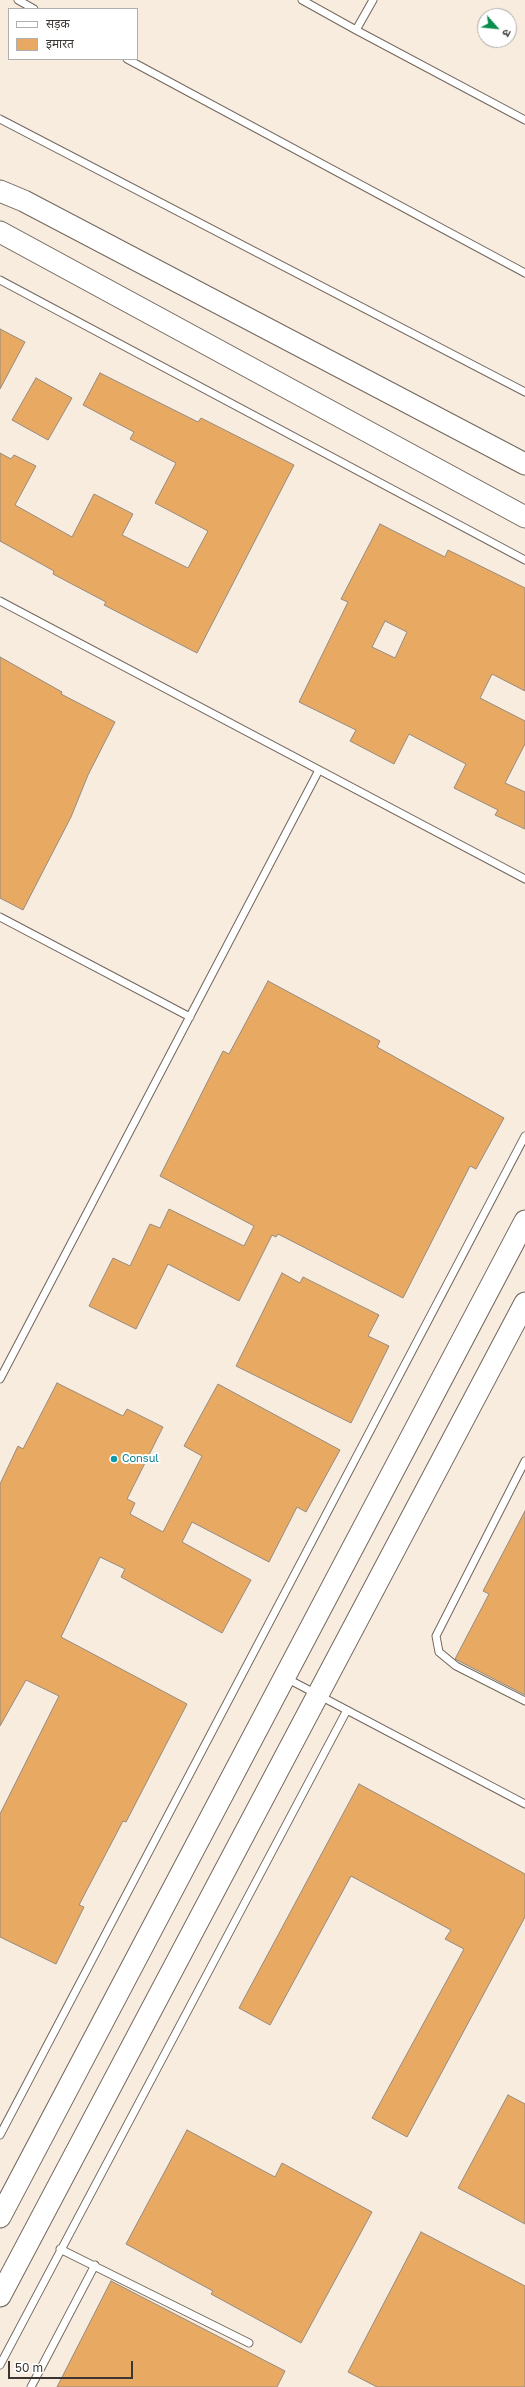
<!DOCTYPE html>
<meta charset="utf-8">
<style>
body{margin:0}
#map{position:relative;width:525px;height:2387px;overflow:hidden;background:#f8ecdf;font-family:"Golos Text","Noto Sans Devanagari",sans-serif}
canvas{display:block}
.legend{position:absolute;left:8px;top:8px;width:130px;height:52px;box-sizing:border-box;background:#fff;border:1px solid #b1afad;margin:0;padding:5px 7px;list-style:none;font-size:12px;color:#3b3632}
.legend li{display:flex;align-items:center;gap:8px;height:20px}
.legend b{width:20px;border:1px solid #b1afad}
.north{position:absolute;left:477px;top:8px;width:40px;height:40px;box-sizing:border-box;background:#fff;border:1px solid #b1afad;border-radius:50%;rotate:117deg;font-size:11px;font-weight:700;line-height:16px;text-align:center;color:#3b3632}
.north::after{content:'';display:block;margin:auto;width:14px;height:18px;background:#078e4c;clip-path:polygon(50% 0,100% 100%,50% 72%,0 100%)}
.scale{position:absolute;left:8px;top:2361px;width:125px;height:18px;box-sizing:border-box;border:2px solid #3b3632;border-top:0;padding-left:5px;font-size:12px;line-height:14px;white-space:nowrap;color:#3b3632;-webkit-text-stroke:3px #fff;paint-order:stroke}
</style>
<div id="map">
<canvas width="525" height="2387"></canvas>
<ul class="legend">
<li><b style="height:5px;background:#fff"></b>सड़क</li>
<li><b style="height:11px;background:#e8a963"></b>इमारत</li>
</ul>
<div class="north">उ</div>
<div class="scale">50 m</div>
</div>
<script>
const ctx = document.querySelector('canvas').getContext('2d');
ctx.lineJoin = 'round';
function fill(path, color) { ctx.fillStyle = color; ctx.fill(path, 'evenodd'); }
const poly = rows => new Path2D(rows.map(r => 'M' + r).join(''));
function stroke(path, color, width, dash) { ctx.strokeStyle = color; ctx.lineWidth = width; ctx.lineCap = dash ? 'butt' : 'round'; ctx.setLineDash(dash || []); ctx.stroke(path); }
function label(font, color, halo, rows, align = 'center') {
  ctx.font = font + ' "Golos Text",sans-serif'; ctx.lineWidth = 4; ctx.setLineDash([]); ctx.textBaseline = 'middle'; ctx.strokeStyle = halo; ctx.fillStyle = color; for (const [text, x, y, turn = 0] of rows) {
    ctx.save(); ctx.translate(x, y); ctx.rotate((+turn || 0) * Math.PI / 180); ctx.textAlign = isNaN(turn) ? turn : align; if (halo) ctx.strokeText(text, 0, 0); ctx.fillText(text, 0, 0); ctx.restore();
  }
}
const building = poly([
 [0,329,25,342,0,389,0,329],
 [100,373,198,422,201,418,294,465,197,653,104,605,106,602,53,574,54,571,0,541,0,453,11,459,14,455,36,466,15,505,72,537,94,494,133,514,122,535,188,568,208,531,155,503,176,463,130,439,134,432,83,405,100,373],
 [36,378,72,398,48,440,12,420,36,378],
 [380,524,445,557,448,550,525,588,525,691,492,674,480,698,525,721,525,744,505,783,525,792,525,829,495,815,498,810,454,788,466,764,409,734,394,764,350,741,356,730,299,702,348,602,341,599,380,524],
 [385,621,407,632,395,658,372,647,385,621],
 [0,657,62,692,61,694,115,722,88,775,71,817,23,910,0,898,0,657],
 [268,981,380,1041,377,1047,504,1118,476,1169,470,1166,403,1298,278,1234,276,1237,272,1235,239,1301,168,1264,136,1329,89,1306,113,1258,130,1266,150,1224,160,1228,169,1209,244,1246,254,1226,160,1176,223,1051,229,1054,268,981],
 [282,1273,300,1283,303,1277,379,1315,368,1336,389,1346,351,1423,236,1366,282,1273],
 [57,1383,123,1416,127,1409,163,1427,127,1499,135,1503,130,1514,163,1532,202,1456,184,1446,218,1384,340,1450,306,1512,297,1507,269,1562,192,1522,182,1542,251,1580,222,1633,121,1577,125,1569,100,1557,61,1637,187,1704,126,1822,123,1821,79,1905,84,1907,56,1964,0,1937,0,1814,59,1696,26,1680,0,1726,0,1484,18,1446,23,1449,57,1383],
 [525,1511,525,1695,455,1659,489,1594,483,1591,525,1511],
 [359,1784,525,1874,525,1917,407,2137,372,2118,464,1949,445,1939,451,1930,351,1876,270,2025,239,2008,359,1784],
 [508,2095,525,2104,525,2224,458,2188,508,2095],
 [187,2130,275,2177,282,2163,372,2212,301,2343,211,2294,213,2291,126,2244,187,2130],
 [421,2232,525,2286,525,2387,377,2387,348,2372,421,2232],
 [111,2281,285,2371,277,2387,57,2387,111,2281]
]);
const lane = poly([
 [18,0,34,9],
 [302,0,356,30,373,0],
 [356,30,525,120],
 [127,59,525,273],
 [0,119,525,392],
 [0,280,525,560],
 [0,601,525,879],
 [0,917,190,1017],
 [0,1379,319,770],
 [525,1461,436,1636,439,1652,456,1666,525,1701],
 [286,1678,525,1804],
 [0,2135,525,1136],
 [60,2249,249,2343],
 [0,2365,347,1710],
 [31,2387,95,2265]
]);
const secondary = poly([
 [0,191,24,201,525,464],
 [0,232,525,517],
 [0,2217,525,1221],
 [0,2296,525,1303]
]);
const markers = [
 [114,1459,4,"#0f9aa8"]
];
const cultureNames = [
 ["Consul",122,1459]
];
fill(building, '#e8a963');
stroke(building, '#968b7f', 1);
stroke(lane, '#71665b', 9);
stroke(secondary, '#71665b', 23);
stroke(lane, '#fff', 7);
stroke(secondary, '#fff', 21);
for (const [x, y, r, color] of markers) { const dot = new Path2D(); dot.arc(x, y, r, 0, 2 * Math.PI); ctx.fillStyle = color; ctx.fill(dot); stroke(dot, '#fff', 1.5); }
label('11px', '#0d838f', '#fff', cultureNames, 'left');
</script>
